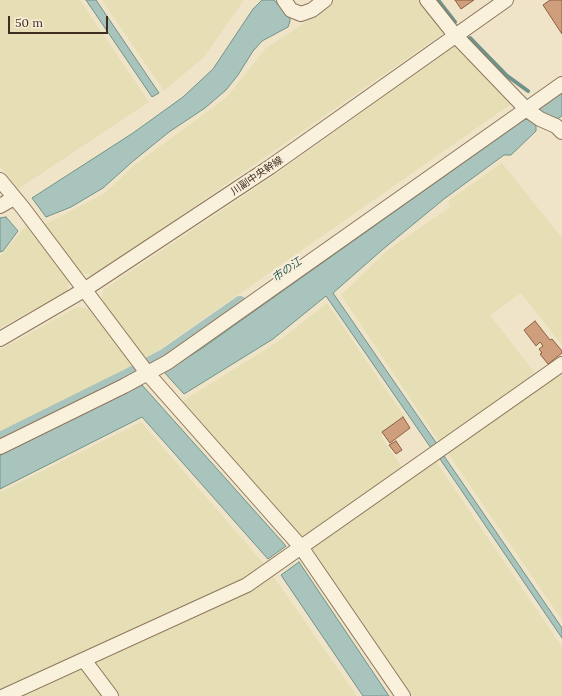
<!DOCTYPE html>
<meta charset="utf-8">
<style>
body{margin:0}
#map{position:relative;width:562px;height:696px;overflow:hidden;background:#f0e4c8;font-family:Lora,serif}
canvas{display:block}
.scale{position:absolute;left:8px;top:16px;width:100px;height:18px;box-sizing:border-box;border:2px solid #3d2e20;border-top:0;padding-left:5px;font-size:12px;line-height:14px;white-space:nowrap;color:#3d2e20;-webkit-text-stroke:3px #f7eed8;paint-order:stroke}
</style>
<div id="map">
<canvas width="562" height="696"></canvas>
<div class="scale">50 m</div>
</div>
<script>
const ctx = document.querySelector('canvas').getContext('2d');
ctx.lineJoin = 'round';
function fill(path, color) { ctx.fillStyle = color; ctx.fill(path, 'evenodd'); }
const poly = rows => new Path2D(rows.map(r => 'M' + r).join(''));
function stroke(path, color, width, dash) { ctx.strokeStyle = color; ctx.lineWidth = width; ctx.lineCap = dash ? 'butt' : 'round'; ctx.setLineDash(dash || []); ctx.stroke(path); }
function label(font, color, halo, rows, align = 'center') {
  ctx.font = font + ' Lora,"Noto Sans JP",serif'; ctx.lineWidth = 4; ctx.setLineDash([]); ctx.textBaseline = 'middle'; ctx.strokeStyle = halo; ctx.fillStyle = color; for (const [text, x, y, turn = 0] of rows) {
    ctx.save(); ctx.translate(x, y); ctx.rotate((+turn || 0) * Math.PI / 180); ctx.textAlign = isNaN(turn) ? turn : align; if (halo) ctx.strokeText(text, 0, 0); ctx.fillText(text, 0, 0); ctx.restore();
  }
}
const farmland = poly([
 [0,0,80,0,149,102,18,189,0,166],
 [102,0,244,0,204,57,164,91],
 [335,0,420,0,445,32,94,276,80,272,44,225,105,193,133,166,226,98,266,48,300,26],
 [457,44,514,102,146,359,102,301,103,290,272,177],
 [502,163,562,238,562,345,521,293,490,315,537,376,440,443,341,295,388,250,450,207,448,201],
 [26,226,69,281,67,291,0,328,0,256],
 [327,303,406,419,381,436,403,469,303,539,183,401,276,343],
 [77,307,90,309,133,365,0,433,0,350],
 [562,370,562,620,447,452],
 [141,422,264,564,243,579,0,689,0,492],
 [435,460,562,647,562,696,413,696,311,547],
 [273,576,357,696,118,696,93,662,252,590],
 [83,666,105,696,18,696]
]);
const water = poly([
 [86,0,96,0,159,93,152,97,86,0],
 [262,0,274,0,290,18,290,21,288,27,262,41,253,51,238,75,226,90,205,108,169,132,132,162,103,188,71,207,46,217,32,198,133,133,183,97,213,69,253,9,262,0],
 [562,90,562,116,557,119,542,113,538,109,562,90],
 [525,119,529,120,536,125,536,131,511,155,504,155,444,199,382,250,333,293,437,444,431,448,326,296,273,339,184,394,164,372,201,349,525,119],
 [6,217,18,231,3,251,0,252,0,218,6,217],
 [142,385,286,546,268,559,142,417,0,489,0,455,142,385],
 [444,456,562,628,562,638,440,459,444,456],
 [299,562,389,696,363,696,281,575,299,562]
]);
const stream = poly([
 [438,0,455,22],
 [470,38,506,75,528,91]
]);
const canal = poly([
 [0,439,131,374,164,356,240,303]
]);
const building = poly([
 [455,0,474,0,461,9,455,0],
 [550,0,562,0,562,34,543,5,550,0],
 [535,321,550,340,552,339,562,351,562,353,548,364,540,354,542,353,539,349,543,346,540,342,536,346,524,330,535,321],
 [403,417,410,428,390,443,382,432,403,417],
 [396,441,402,450,396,454,389,445,396,441]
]);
const minor = poly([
 [284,0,291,10,301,14,312,10,325,0],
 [427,0,455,35,526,109,540,119,556,126,562,132],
 [0,180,23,208,148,374,301,547,403,696],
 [0,206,14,198],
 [0,339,84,290,270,167,506,0],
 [0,447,124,386,168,362,562,84],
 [84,660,111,696],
 [4,696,247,585,562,364]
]);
const streetNames = [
 ["川副中央幹線",257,176,-34]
];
const waterNames = [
 ["市の江",287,270,-35]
];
fill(farmland, '#e6deb5');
fill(water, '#a9c4bc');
stroke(water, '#6f938a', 1);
stroke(stream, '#6f938a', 4);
stroke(canal, '#a9c4bc', 14);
fill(building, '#cf9f7d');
stroke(building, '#8d5f41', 1);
stroke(minor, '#8d765c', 16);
stroke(minor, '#faf1dc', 14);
label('10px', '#3d2e20', '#f7eed8', streetNames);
label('italic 11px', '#2f5d5a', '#f7eed8', waterNames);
</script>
